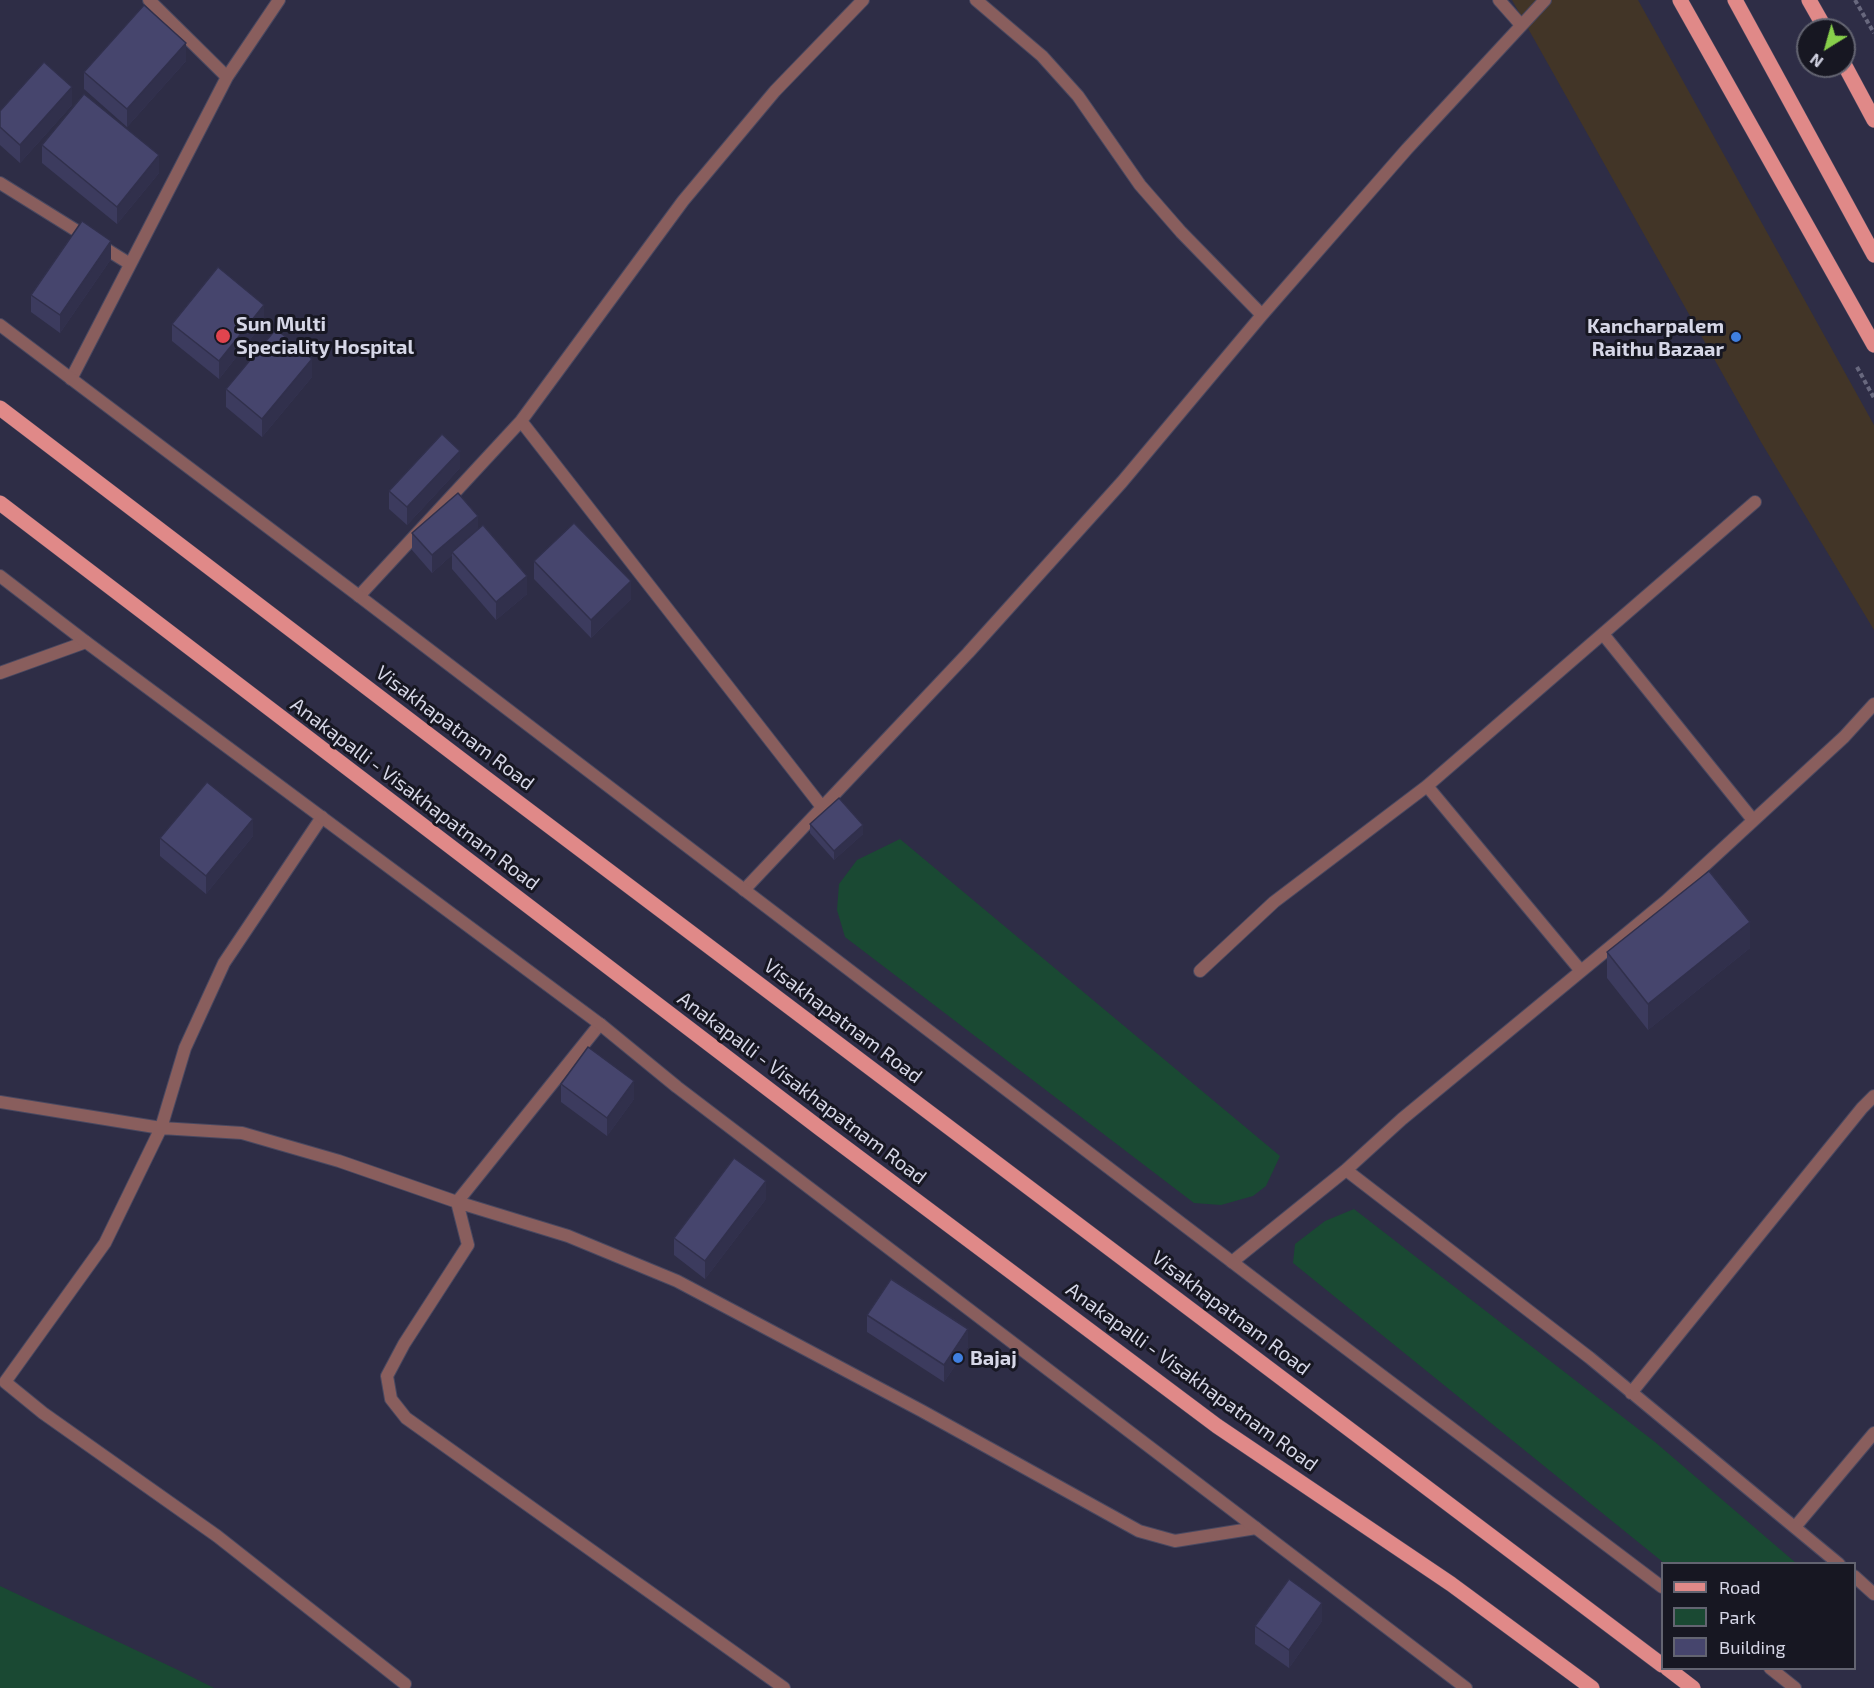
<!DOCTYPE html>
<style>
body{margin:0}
#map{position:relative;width:1874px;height:1688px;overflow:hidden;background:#2e2d46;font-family:"Exo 2",sans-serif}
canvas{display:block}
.legend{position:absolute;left:1661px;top:1562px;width:195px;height:108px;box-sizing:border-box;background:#171722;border:2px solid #636471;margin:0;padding:8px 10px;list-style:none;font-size:18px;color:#d6d7e7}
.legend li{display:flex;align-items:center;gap:12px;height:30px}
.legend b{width:30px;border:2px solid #636471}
.north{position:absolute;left:1796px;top:18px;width:60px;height:60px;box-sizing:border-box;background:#171722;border:2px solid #636471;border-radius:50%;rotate:217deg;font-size:16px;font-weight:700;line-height:24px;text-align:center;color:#d6d7e7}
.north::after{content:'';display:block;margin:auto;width:21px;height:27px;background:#87cf4b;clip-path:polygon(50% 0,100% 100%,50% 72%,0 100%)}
</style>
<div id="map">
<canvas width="1874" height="1688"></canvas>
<ul class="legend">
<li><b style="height:8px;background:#e08988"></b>Road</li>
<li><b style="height:16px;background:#1a4933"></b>Park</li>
<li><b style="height:16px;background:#46456d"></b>Building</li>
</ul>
<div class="north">N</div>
</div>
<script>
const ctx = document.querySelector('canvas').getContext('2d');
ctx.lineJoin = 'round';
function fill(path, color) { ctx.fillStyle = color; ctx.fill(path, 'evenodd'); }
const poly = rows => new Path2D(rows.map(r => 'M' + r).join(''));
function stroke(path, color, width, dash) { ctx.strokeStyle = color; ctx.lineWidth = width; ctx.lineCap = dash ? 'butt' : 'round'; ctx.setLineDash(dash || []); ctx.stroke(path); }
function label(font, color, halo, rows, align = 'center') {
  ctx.font = font + ' "Exo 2",sans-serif'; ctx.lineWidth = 6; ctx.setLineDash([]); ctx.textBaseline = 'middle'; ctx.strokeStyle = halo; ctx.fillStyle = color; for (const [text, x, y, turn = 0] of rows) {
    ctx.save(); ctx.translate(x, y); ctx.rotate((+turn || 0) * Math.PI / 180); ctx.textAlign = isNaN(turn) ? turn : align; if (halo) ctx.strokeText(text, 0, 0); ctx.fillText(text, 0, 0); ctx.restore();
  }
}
const commercial = poly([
 [1512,0,1638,0,1874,425,1874,630,1761,442]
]);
const green = poly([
 [900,839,1280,1156,1266,1186,1253,1196,1221,1205,1194,1203,845,937,837,910,839,884,857,860],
 [1354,1209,1655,1442,1796,1563,1664,1563,1293,1263,1295,1244,1325,1221],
 [0,1586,178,1670,214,1688,0,1688]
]);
const path = poly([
 [1855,0,1874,33],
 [1857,367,1874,398]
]);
const minor = poly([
 [149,0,227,77],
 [976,0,1042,56,1078,96,1140,185,1181,232,1262,315],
 [1499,0,1521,25],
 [0,183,130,264],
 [71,379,227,77,279,0],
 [521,421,822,807],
 [359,596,521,421,683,201,775,91,863,0],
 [1603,634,1753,820],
 [0,673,86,642],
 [1427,786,1581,971],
 [322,817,224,963,185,1048,161,1128,105,1243,5,1382,43,1413,217,1536,405,1684],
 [744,890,968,653,1122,482,1262,315,1407,149,1545,0],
 [1200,971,1274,902,1427,786,1755,502],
 [600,1024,457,1202,468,1245,404,1344,387,1376,391,1399,406,1418,784,1688],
 [0,1102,161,1128,242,1133,339,1161,457,1202,568,1236,677,1281,922,1411,1139,1531,1175,1541,1256,1528],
 [1346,1170,1590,1358,1839,1564],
 [1232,1262,1346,1170,1402,1119,1666,901,1844,737,1874,704],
 [1631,1393,1862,1108,1874,1096],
 [1795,1527,1874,1433],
 [1854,1576,1874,1594]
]);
const tertiary = poly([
 [0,325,359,596,1299,1313,1662,1587],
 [0,576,86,642,600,1024,677,1087,1466,1688],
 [1770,1668,1795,1688]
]);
const primary = poly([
 [1680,0,1874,345],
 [1735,0,1874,255],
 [1809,0,1826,30],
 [1844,64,1874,120],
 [0,408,475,770,1662,1665],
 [0,503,822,1130,1217,1426,1451,1584,1592,1688],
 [1667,1668,1693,1688]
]);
const wall = poly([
 [186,61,127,127,84,89,84,72],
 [72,105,20,163,0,145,0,111],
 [42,145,159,173,117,224,42,163],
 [111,259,60,333,31,312,31,295],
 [264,322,219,379,172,341,172,324],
 [312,377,262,437,226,407,226,389],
 [460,468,407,525,389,509,389,491],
 [478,530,527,594,496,620,452,569,452,555,432,573,412,550,412,533],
 [534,561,631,599,591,638,534,579],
 [810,824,863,834,834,860,810,833],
 [253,836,206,894,160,856,160,838],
 [1750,948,1648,1030,1607,978,1607,952],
 [561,1084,634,1099,607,1136,561,1102],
 [766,1199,705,1279,674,1255,674,1238],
 [867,1315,968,1347,944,1382,867,1332],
 [1322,1621,1289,1668,1255,1644,1255,1626]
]);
const shadedWall = poly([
 [186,43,186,61,127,127,127,109],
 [72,87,72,105,20,163,20,145],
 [159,155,159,173,117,224,117,207],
 [111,241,111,259,60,333,60,315],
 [264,305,264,322,219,379,219,361],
 [312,359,312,377,262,437,262,419],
 [460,451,460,468,407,525,407,507],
 [478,516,478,534,452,552,452,555,432,573,432,555],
 [527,576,527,594,496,620,496,602],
 [631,581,631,599,591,638,591,620],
 [253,819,253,836,206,894,206,876],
 [863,825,863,834,834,860,834,851],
 [1750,922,1750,948,1648,1030,1648,1004],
 [634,1081,634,1099,607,1136,607,1118],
 [766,1181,766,1199,705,1279,705,1261],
 [968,1329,968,1347,944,1382,944,1365],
 [1322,1603,1322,1621,1289,1668,1289,1650]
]);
const building = poly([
 [144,5,186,43,127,109,84,72,144,5],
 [44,62,72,87,20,145,0,127,0,111,44,62],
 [84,94,159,155,117,207,42,145,84,94],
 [82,221,111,241,60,315,31,295,82,221],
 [218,267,264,305,219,361,172,324,218,267],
 [276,329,312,359,262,419,226,389,276,329],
 [442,434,460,451,407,507,389,491,442,434],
 [458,493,478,516,432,555,412,533,458,493],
 [574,523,631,581,591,620,534,561,574,523],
 [483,525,527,576,496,602,452,552,483,525],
 [207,782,253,819,206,876,160,838,207,782],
 [839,798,863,825,834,851,810,824,839,798],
 [1709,871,1750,922,1648,1004,1607,952,1709,871],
 [588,1047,634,1081,607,1118,561,1084,588,1047],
 [734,1158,766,1181,705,1261,674,1238,734,1158],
 [891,1279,968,1329,944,1365,867,1315,891,1279],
 [1289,1579,1322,1603,1289,1650,1255,1626,1289,1579]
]);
const markers = [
 [223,336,8,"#e0444e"],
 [1736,337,6,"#3f7fe0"],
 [958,1358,6,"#3f7fe0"]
];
const poiNames = [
 ["Sun Multi",236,324],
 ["Speciality Hospital",236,347],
 ["Kancharpalem",1724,326,"right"],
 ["Raithu Bazaar",1724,349,"right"],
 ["Bajaj",970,1358]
];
const streetNames = [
 ["Visakhapatnam Road",455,728,37],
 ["Anakapalli - Visakhapatnam Road",415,794,37],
 ["Visakhapatnam Road",843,1021,37],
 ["Anakapalli - Visakhapatnam Road",802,1088,37],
 ["Visakhapatnam Road",1231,1313,37],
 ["Anakapalli - Visakhapatnam Road",1192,1377,36]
];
fill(commercial, '#423527');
fill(green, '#1a4933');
stroke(minor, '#494860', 14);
stroke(tertiary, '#494860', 14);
stroke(primary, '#494860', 16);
stroke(path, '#68687e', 4, [4.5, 3]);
stroke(minor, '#895e5d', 12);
stroke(tertiary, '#895e5d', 12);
stroke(primary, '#e08988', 15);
fill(wall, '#3c3b5e');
fill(shadedWall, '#31304c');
fill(building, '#46456d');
stroke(building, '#31304c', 1.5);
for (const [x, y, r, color] of markers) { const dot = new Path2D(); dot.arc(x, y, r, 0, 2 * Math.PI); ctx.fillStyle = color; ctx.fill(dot); stroke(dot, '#171722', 2); }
label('bold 20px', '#d6d7e7', '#171722', poiNames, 'left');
label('20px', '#d6d7e7', '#171722', streetNames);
</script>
